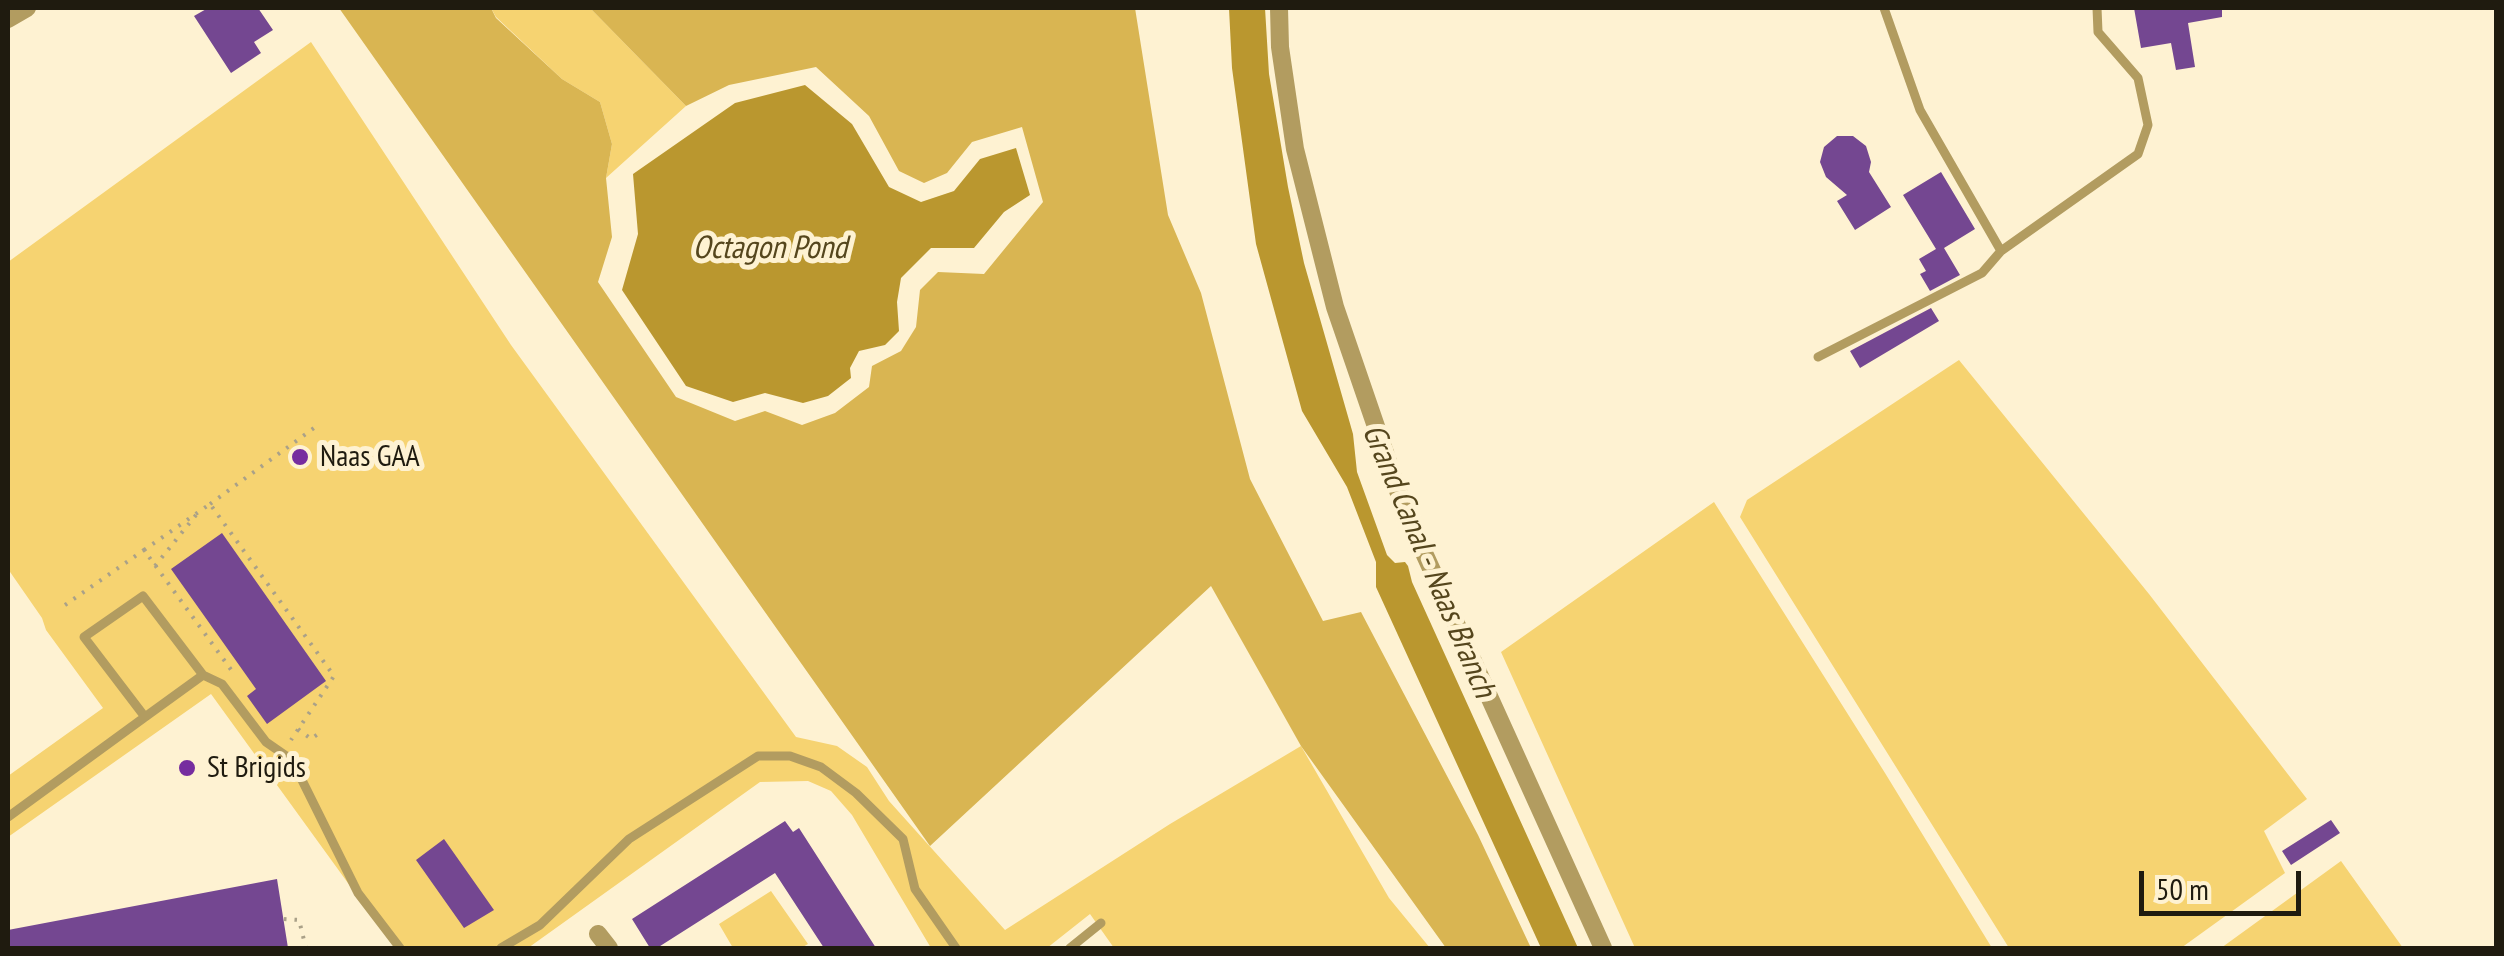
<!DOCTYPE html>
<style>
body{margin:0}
#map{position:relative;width:2504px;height:956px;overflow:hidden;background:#fef2d2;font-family:"PT Sans Narrow",sans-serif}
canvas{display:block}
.frame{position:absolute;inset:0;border:10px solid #1f1b0f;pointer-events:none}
.scale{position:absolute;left:2139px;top:871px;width:162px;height:45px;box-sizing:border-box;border:5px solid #1f1b0f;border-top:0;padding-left:12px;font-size:30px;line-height:35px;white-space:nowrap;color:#1f1b0f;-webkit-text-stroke:8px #fef2d2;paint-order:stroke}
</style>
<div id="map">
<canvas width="2504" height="956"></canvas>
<div class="frame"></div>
<div class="scale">50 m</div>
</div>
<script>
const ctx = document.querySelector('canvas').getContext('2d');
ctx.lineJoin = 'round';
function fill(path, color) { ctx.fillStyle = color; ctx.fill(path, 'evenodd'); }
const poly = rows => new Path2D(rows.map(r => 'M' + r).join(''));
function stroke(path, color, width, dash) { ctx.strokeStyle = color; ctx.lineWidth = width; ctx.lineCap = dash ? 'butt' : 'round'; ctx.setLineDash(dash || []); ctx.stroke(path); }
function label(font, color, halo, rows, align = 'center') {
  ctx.font = font + ' "PT Sans Narrow",sans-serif'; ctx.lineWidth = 10; ctx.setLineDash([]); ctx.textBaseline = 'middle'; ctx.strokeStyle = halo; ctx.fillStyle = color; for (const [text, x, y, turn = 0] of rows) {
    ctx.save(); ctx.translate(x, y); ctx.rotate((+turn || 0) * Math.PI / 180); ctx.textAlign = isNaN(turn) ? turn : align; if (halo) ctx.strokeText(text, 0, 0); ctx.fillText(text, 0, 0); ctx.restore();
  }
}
const green = poly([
 [491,8,590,8,686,106,606,178,612,144,600,102,562,79,496,17],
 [311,42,511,345,796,737,837,746,867,767,889,801,1005,930,1170,824,1301,746,1389,898,1430,948,1114,948,1090,914,1047,948,931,948,852,815,831,791,808,781,760,782,528,948,395,948,211,694,8,837,8,776,103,708,46,630,42,618,8,569,8,262],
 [1959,360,2149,594,2307,799,2264,831,2285,873,2181,948,2009,948,1740,517,1747,500],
 [1714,502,1885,773,1992,948,1635,948,1501,652],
 [2341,861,2403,948,2221,948],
 [771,891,808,944,801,948,733,948,719,924]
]);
const forest = poly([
 [339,8,491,8,496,18,562,79,600,102,612,144,606,178,612,237,598,282,676,397,735,421,765,411,802,425,835,413,869,387,872,366,901,351,916,327,920,290,938,272,984,274,1043,202,1022,127,972,142,947,173,924,183,899,171,869,116,816,67,729,85,686,106,590,8,1135,8,1168,215,1201,293,1250,479,1323,621,1361,612,1478,835,1531,948,1446,948,1301,746,1211,586,930,846]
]);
const water = poly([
 [1229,8,1265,8,1269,74,1288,187,1304,263,1353,434,1357,472,1387,555,1395,563,1405,562,1408,566,1412,582,1578,948,1541,948,1376,587,1376,562,1347,487,1302,411,1256,244,1232,68],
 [805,85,852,124,889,187,921,202,954,191,980,159,1016,148,1030,195,1004,212,974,248,931,248,901,278,897,302,899,331,885,345,859,351,850,368,851,378,828,396,803,403,765,393,733,402,686,386,622,290,638,234,633,174,735,103]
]);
const building = poly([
 [208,8,258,8,273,30,254,42,261,53,231,73,194,16],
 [2134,8,2222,8,2222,17,2188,23,2195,67,2176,70,2171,43,2141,48],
 [1837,136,1853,136,1866,146,1871,162,1869,172,1891,207,1855,230,1837,201,1847,195,1826,177,1820,162,1824,147],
 [1941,172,1975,229,1944,248,1960,275,1930,291,1920,274,1926,271,1919,259,1936,249,1903,195],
 [1931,308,1939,321,1860,368,1850,351],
 [222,533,326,681,267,724,247,696,256,689,171,569],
 [2331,820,2340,833,2291,865,2282,851],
 [785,821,793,832,799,828,876,948,824,948,775,873,657,948,650,948,632,919],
 [444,839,494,910,464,928,416,860],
 [277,879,288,948,8,948,8,930]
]);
const path = poly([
 [210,504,314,428],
 [144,550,210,504,334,676,291,740],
 [155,566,196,515],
 [65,605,144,550,232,671],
 [298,729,311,739,322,731],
 [284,919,299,920,306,948]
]);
const lane = poly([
 [1884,8,1920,110,2001,251],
 [1818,357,1982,273,2001,251,2138,154,2148,125,2138,78,2098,32,2097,8],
 [203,675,222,684,266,742,292,760,358,893,400,948],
 [8,817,145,717,203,675,143,596,84,637,145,717],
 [501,948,540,925,629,839,758,756,790,756,821,767,856,793,903,839,915,889,956,948],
 [1070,948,1101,923]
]);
const street = poly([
 [1279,8,1280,47,1295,149,1335,307,1405,511,1603,948],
 [8,19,27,8],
 [598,934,609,948]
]);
const markers = [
 [300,457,10,"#762d9f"],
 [187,768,10,"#762d9f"]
];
const poiNames = [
 ["Naas GAA",320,457],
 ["St Brigids",207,768]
];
const waterNames = [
 ["Octagon Pond",770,249],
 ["Grand Canal - Naas Branch",1428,561,67]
];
fill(green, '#f6d371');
fill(forest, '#d9b552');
fill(water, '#ba972f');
fill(building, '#744791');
stroke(path, '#aaa188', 4, [2.5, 8]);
stroke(lane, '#b29c60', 9);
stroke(street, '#b29c60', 18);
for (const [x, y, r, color] of markers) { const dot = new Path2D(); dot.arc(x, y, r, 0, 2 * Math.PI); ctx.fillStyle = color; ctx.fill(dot); stroke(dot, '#fef2d2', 4); }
label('30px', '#1f1b0f', '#fef2d2', poiNames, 'left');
label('italic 32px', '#55461d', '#fef2d2', waterNames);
</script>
